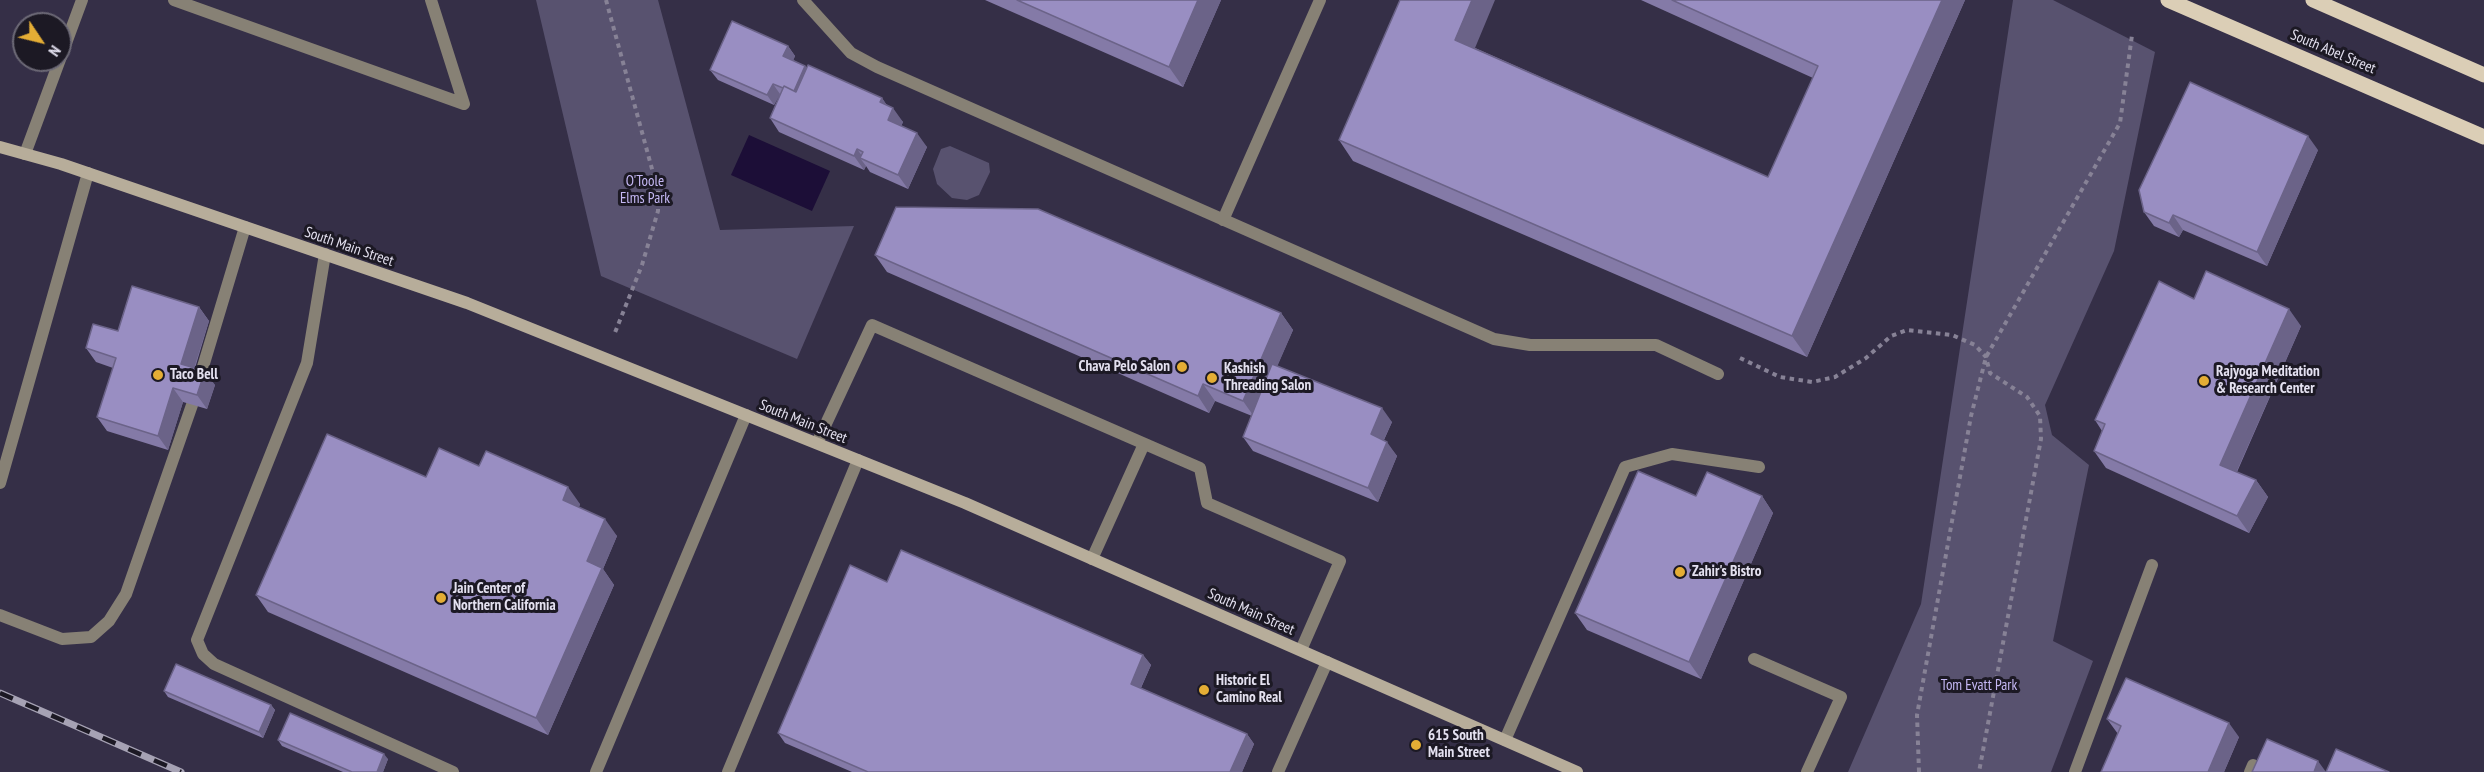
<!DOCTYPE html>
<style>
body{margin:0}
#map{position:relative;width:2484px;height:772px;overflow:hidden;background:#352f47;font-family:"PT Sans Narrow",sans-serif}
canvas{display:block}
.north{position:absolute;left:12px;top:12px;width:60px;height:60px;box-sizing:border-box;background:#1c1924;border:2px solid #6c6976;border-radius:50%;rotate:125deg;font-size:16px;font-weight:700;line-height:24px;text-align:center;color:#e4e1f0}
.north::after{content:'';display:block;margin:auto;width:21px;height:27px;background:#e4ad35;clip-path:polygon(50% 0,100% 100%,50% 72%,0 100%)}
</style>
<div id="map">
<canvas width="2484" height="772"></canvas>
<div class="north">N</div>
</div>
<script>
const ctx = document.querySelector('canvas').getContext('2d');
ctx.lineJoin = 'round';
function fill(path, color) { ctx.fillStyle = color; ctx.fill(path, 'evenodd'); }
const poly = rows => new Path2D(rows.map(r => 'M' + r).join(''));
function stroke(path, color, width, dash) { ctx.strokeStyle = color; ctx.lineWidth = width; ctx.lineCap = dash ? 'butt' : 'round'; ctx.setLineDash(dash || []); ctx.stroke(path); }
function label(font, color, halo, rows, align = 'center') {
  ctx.font = font + ' "PT Sans Narrow",sans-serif'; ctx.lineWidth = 6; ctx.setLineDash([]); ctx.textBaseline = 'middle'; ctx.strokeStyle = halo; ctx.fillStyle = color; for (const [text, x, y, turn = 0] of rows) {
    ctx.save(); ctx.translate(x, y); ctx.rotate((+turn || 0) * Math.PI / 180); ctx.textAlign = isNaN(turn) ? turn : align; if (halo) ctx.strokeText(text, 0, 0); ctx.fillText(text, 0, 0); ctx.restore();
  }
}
const green = poly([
 [536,0,658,0,720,230,854,226,797,359,601,276],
 [2013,0,2053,0,2155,52,2114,251,2045,405,2052,435,2089,465,2053,641,2093,661,2051,772,1848,772,1921,604],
 [950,146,989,163,990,172,979,195,967,200,952,198,937,184,933,169,941,149]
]);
const water = poly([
 [749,135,830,171,812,211,731,175]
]);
const path = poly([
 [606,0,658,191,658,211,642,265,614,335],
 [1740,358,1780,377,1812,382,1835,377,1866,358,1891,336,1907,330,1952,335,1975,345,1986,357,1990,373,2027,397,2040,416,2041,439,1979,772],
 [1919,772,1917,715,1971,416,1986,357,2120,123,2132,35]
]);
const service = poly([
 [174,0,464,104,431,0],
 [803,0,851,53,877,67,1494,339,1530,345,1656,345,1718,374],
 [25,154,82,0],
 [1223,220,1320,0],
 [325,254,307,363,197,640,203,654,214,664,453,772],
 [199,380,245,227],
 [817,443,872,325,1200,468,1207,503,1340,561,1301,650],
 [0,483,88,173],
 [1092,559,1144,444],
 [0,615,62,639,91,637,109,621,126,594,192,405],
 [1754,659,1841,697,1807,772],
 [1505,740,1625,467,1672,454,1759,467],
 [596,772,746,415],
 [728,772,858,460],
 [1278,772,1327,662],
 [2075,772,2152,565],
 [2250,772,2253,765]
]);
const secondary = poly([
 [0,147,61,164,467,303,965,503,1577,772]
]);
const primary = poly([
 [2168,0,2484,137],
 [2313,0,2484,75]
]);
const rail = poly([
 [0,693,181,772]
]);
const wall = poly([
 [985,0,1221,0,1183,87],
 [1641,0,1965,0,1807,357,1353,161,1339,140,1475,48,1768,177,1813,78],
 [788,46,795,56,793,60,805,66,807,68,882,98,887,106,903,122,901,126,927,147,908,189,870,172,866,166,864,170,779,132,770,118,780,94,774,105,718,80,710,70],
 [2318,150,2267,266,2183,230,2179,237,2154,226,2144,212],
 [875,255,1281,313,1293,330,1277,366,1392,422,1384,440,1397,456,1378,502,1253,451,1243,437,1252,416,1215,401,1209,413,887,272],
 [2194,299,2301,326,2237,472,2256,480,2268,497,2249,533,2106,468,2094,451,2102,431,2095,420],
 [199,307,209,321,195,368,215,385,207,409,183,402,168,450,107,431,97,417,113,368,96,362,86,348,118,331],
 [479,466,580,504,579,507,617,536,603,569,614,585,548,735,268,612,256,595,426,477],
 [1696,496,1762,496,1773,513,1701,679,1587,630,1575,613],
 [1143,655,1151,665,1141,688,1247,734,1254,744,1242,772,852,772,785,743,778,733],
 [164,691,271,705,275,710,263,738,168,697],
 [2107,719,2239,737,2224,772,2101,772,2118,734],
 [278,740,388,759,383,772,343,772,282,746]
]);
const shadedWall = poly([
 [1198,0,1221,0,1183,87,1169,67],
 [1472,0,1495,0,1470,60,1455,40],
 [1942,0,1965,0,1807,357,1792,336],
 [788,46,795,56,791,67,783,56],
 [805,66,812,76,801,103,793,93],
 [773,84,780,94,774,105,767,95],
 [882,98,891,111,893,108,903,122,898,134,888,120,880,102],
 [917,133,927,147,908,189,898,175],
 [2308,136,2318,150,2267,266,2257,252],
 [857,149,865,160,860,158,866,166,864,170,854,156],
 [2173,215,2183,230,2179,237,2169,223],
 [199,307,209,321,191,378,181,364],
 [2289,309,2301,326,2232,482,2220,465],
 [1281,313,1293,330,1255,418,1243,401],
 [205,371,215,385,207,409,197,395],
 [1203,384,1215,401,1209,413,1198,396],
 [173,388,183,402,168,450,158,436],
 [1382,408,1392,422,1380,448,1371,434],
 [1387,442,1397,456,1378,502,1368,488],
 [2256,480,2268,497,2249,533,2237,516],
 [568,487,580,504,575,517,563,500],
 [1762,496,1773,513,1701,679,1689,662],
 [605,519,617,536,603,569,614,585,548,735,536,718,587,561],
 [1143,655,1151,665,1138,694,1131,684],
 [271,705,275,710,263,738,259,732],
 [2229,723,2239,737,2224,772,2208,772],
 [1247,734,1254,744,1242,772,1230,772],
 [384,754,388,759,383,772,377,772],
 [2318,761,2326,772,2314,772]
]);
const building = poly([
 [1017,0,1198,0,1169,67,1017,0],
 [1400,0,1472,0,1455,40,1768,177,1818,66,1672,0,1942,0,1792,336,1339,140,1400,0],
 [732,21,788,46,783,56,805,66,794,91,784,86,783,88,773,84,767,95,710,70,732,21],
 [808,65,882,98,880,102,893,108,888,120,917,133,898,175,860,158,863,152,857,149,854,156,770,118,784,86,796,92,808,65],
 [2190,82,2308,136,2257,252,2173,215,2169,223,2144,212,2139,190,2190,82],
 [896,207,1038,209,1281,313,1243,401,1203,384,1198,396,875,255,896,207],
 [2206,271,2289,309,2220,465,2256,480,2237,516,2094,451,2105,424,2095,420,2159,281,2194,299,2206,271],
 [132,286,199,307,181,364,205,371,197,395,173,388,158,436,97,417,116,358,86,348,93,324,118,331,132,286],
 [1272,364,1382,408,1371,434,1387,442,1368,488,1243,437,1272,364],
 [327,434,426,477,439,448,479,466,486,451,568,487,563,500,605,519,587,561,602,568,536,718,256,595,327,434],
 [1638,471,1696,496,1707,472,1762,496,1689,662,1575,613,1638,471],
 [901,550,1143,655,1131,684,1247,734,1230,772,868,772,778,733,850,565,887,582,901,550],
 [176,664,271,705,259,732,164,691,176,664],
 [2126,678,2229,723,2208,772,2101,772,2121,726,2107,719,2126,678],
 [290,713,384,754,377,772,352,772,278,740,290,713],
 [2267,739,2318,761,2314,772,2252,772,2267,739],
 [2336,749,2389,772,2326,772,2336,749]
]);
const markers = [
 [1182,367,6,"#e4ad35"],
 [158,375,6,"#e4ad35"],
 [1212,378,6,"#e4ad35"],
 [2204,381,6,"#e4ad35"],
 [1680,572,6,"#e4ad35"],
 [441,598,6,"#e4ad35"],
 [1204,690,6,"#e4ad35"],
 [1416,745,6,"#e4ad35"]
];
const streetNames = [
 ["South Abel Street",2333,52,23],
 ["South Main Street",349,247,19],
 ["South Main Street",803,422,22],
 ["South Main Street",1251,612,24]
];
const parkNames = [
 ["O'Toole",645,182],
 ["Elms Park",645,199],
 ["Tom Evatt Park",1979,686]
];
const poiNames = [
 ["Chava Pelo Salon",1170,367,"right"],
 ["Kashish",1224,369],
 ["Threading Salon",1224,386],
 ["Rajyoga Meditation",2216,372],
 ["& Research Center",2216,389],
 ["Taco Bell",170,375],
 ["Zahir's Bistro",1692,572],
 ["Jain Center of",453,589],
 ["Northern California",453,606],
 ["Historic El",1216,681],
 ["Camino Real",1216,698],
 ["615 South",1428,736],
 ["Main Street",1428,753]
];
fill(green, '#58526f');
fill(water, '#1c0e37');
stroke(path, '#878296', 4, [4.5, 4.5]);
stroke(service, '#878175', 12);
stroke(secondary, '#b7ad9a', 12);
stroke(primary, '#dbceb6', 15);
stroke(rail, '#a6a2b4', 7);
stroke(rail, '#1c1924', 4.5, [14]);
fill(wall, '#847aa7');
fill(shadedWall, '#6b6388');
fill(building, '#998ec2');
stroke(building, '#6b6388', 1.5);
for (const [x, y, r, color] of markers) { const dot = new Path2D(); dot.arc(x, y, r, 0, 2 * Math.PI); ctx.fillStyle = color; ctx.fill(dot); stroke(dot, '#1c1924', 2); }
label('15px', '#e4e1f0', '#1c1924', streetNames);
label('15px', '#c5b8f4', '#1c1924', parkNames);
label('bold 15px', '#e4e1f0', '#1c1924', poiNames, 'left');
</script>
